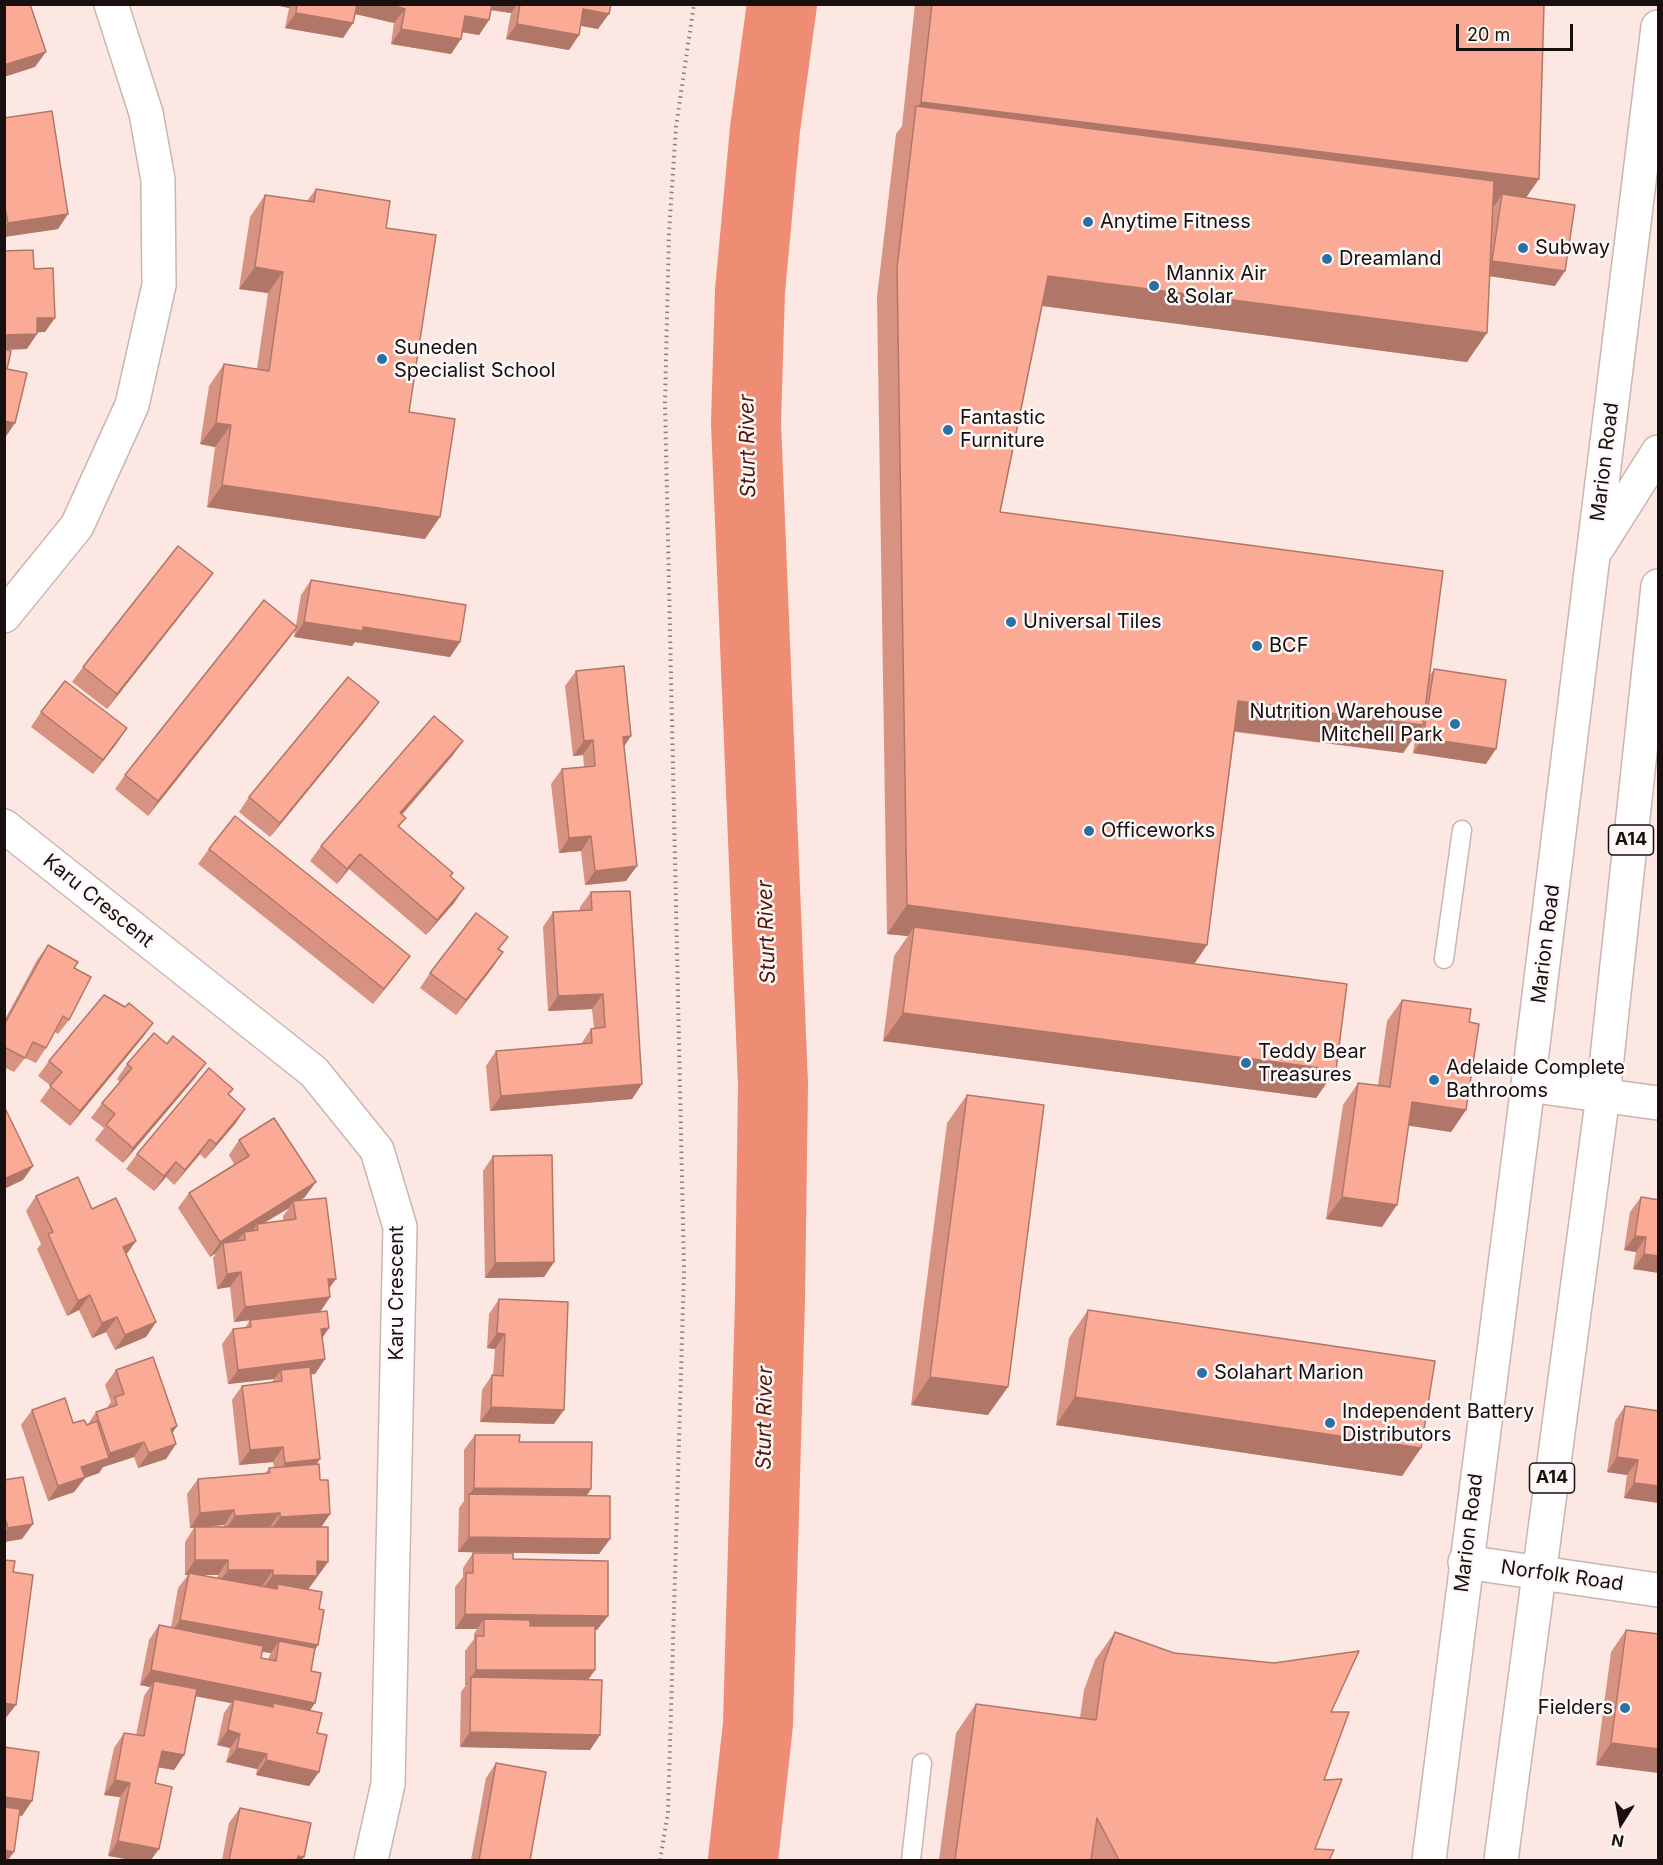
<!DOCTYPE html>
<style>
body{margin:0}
#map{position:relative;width:1663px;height:1865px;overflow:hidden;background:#fce7e2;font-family:Inter,sans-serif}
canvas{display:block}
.frame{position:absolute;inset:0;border:6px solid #17100e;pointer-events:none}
.north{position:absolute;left:1591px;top:1793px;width:60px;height:60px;-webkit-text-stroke:4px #fdf8f7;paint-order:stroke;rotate:191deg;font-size:16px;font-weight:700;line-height:24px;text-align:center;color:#17100e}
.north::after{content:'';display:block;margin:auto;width:21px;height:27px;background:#17100e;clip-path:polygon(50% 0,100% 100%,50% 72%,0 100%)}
.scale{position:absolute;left:1456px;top:24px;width:117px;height:27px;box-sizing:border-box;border:3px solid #17100e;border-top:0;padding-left:8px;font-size:18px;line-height:21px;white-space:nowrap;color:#17100e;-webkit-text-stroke:4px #fdf8f7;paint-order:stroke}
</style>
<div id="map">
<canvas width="1663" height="1865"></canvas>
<div class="frame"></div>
<div class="north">N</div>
<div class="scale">20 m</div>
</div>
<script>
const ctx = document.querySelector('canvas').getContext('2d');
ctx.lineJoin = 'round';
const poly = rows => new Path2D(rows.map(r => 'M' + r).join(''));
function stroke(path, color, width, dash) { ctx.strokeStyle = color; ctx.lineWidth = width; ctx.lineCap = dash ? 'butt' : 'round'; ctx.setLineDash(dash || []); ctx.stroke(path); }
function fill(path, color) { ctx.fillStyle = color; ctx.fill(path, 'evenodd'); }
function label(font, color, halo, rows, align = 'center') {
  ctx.font = font + ' Inter,sans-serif'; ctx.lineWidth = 5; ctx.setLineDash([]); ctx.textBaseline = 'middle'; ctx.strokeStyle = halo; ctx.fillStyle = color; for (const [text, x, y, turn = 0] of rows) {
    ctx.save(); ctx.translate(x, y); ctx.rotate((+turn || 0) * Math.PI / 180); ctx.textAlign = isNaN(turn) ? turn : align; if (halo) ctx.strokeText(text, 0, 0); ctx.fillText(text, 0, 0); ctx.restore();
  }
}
const river = poly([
 [743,1860,758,1724,770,1300,773,1084,746,423,750,291,765,129,782,4]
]);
const path = poly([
 [660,1860,668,1813,684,1270,665,403,669,233,676,127,694,4]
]);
const service = poly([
 [1444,959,1462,830],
 [911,1860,922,1763]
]);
const minor = poly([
 [4,616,77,526,132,405,159,285,158,180,146,113,111,4],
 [4,826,314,1072,377,1150,400,1227,388,1784,371,1860],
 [1528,1085,1658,1103],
 [1465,1562,1658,1590]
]);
const primary = poly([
 [1598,547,1658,452],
 [1429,1860,1528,1085,1658,27],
 [1501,1860,1603,1095,1658,586]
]);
const wall = poly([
 [271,4,611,4,598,29,581,26,579,35,569,50,506,39,511,13,491,10,489,20,479,35,462,32,461,39,451,54,391,44,394,23,355,14,353,23,343,38,285,28,289,8],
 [915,4,1544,5,1526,198,1555,286,1490,276,1467,362,1042,306,1000,512,1429,677,1434,669,1486,764,1413,753,1416,734,1403,753,1235,732,1207,945,1194,964,1336,1070,1316,1098,883,1041,894,956,908,936,887,934,877,297,896,134,902,126],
 [4,118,68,214,58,229,4,237],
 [316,189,386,228,425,539,207,507,215,447,200,444,209,386,224,364,257,369,268,293,239,289,250,217,265,195,307,201],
 [213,573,202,588,107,709,72,682,83,667],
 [311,580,460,642,450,657,355,642,352,646,294,637,295,630,287,641,148,816,115,789,125,775,296,625,301,595],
 [576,671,631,736,624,746,626,881,585,885,581,851,559,853,551,784,562,769,584,767,583,755,573,756,565,686],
 [41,712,117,743,93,774,31,727],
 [368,717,270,837,239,812,249,797],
 [453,755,402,815,406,818,399,827,453,873,450,877,464,888,454,903,426,935,349,869,337,884,310,861,321,846],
 [209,849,410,956,399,971,373,1004,198,864],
 [591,892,642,1084,632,1099,490,1111,486,1066,496,1051,581,1044,591,1029,594,1028,592,1009,548,1011,543,927,553,912,580,911,580,907],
 [508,937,499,949,493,967,456,1015,420,988,430,973],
 [48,945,74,968,69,1020,58,1034,55,1032,46,1048,36,1063,25,1058,14,1072,4,1067,4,1021,37,960],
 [1402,1000,1469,1022,1466,1110,1451,1132,1409,1125,1382,1227,1326,1219,1343,1105,1358,1083,1378,1085,1387,1021],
 [125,1007,153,1023,143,1037,70,1126,40,1101,51,1086,38,1076,49,1061],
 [127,1064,195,1078,123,1163,95,1140,104,1128,91,1118,102,1103,120,1082,117,1079],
 [228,1095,245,1109,235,1124,205,1159,200,1154,174,1185,166,1177,154,1191,126,1169,137,1154],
 [967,1095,988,1415,911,1405,947,1123],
 [239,1140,305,1197,300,1201,329,1288,330,1297,320,1312,325,1359,315,1374,311,1374,317,1464,320,1480,330,1514,321,1527,328,1562,308,1589,319,1609,318,1645,315,1649,311,1671,315,1703,310,1710,317,1733,319,1772,309,1786,256,1775,257,1769,226,1762,230,1748,217,1745,224,1713,231,1703,195,1696,184,1755,174,1770,158,1767,155,1783,172,1787,108,1856,120,1797,104,1795,114,1748,124,1733,136,1735,144,1696,150,1687,140,1685,149,1640,159,1625,171,1628,178,1588,188,1575,185,1575,185,1542,194,1528,190,1528,187,1494,198,1479,265,1474,269,1468,274,1468,273,1462,239,1465,232,1400,242,1386,272,1382,274,1379,228,1384,222,1344,233,1329,245,1328,250,1320,285,1316,234,1322,230,1287,217,1289,213,1258,216,1253,210,1257,178,1208,189,1193,234,1164,229,1155],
 [289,1208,283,1216,283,1221,264,1223],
 [224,1525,224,1527,206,1527],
 [197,1575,218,1575,217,1578],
 [262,1652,271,1653,268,1659,261,1658],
 [493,1156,554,1262,544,1277,485,1278,483,1171],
 [36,1196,92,1209,136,1241,126,1255,156,1322,146,1337,115,1350,106,1332,92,1338,79,1310,67,1316,37,1249,41,1244,26,1211],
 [1641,1197,1659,1273,1633,1269,1636,1252,1624,1250,1630,1212],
 [499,1299,554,1424,480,1422,482,1390,492,1375,493,1375,495,1349,487,1348,489,1314],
 [1088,1310,1421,1448,1402,1476,1056,1425,1069,1338],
 [116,1370,177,1426,172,1433,176,1444,166,1459,138,1468,134,1457,103,1467,99,1473,85,1478,74,1492,48,1501,21,1425,32,1410,73,1423,88,1424,96,1412,106,1409,111,1402,105,1385],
 [1625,1406,1659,1503,1624,1498,1627,1475,1607,1472,1615,1421],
 [475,1435,519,1442,591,1489,587,1495,610,1539,599,1554,458,1552,459,1508,464,1501,464,1450],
 [4,1480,22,1539,4,1542],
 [473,1553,513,1559,597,1630,595,1630,595,1670,588,1680,600,1735,590,1750,460,1747,461,1692,466,1685,465,1685,465,1651,474,1639,474,1634,477,1629,455,1629,455,1587,463,1577,463,1568],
 [1626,1630,1659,1634,1659,1773,1596,1765,1611,1652],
 [1115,1632,1331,1712,1315,1849,1329,1860,939,1860,956,1733,976,1704,1080,1718,1084,1690,1095,1660],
 [496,1763,530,1860,471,1860,486,1778],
 [240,1808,304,1857,301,1860,222,1860,229,1823]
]);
const shadedWall = poly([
 [271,4,291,4,289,8],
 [353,4,388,4,405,9,394,23,347,12],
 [494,4,517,4,511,13,490,10],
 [583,9,609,14,598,29,573,24],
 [296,13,353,23,343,38,285,28],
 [465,16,489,20,479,35,455,31],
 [517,24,579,35,569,50,506,39],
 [401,29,461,39,451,54,391,44],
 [46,52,35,67,4,77,4,65],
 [921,102,1539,179,1519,208,1502,194,1495,205,913,132,916,110],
 [68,214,58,229,4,237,4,228,8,223],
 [1492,261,1565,271,1555,286,1482,275],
 [255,267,283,272,268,293,239,289],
 [1048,276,1487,333,1467,362,1028,304],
 [37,318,55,318,45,332,26,333],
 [37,334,27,349,4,350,4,335],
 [4,421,15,423,5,438,4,438],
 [216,423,231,425,215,447,200,444],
 [222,485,440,517,425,539,207,507],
 [213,573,202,588,107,709,117,694],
 [304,622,363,627,460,642,450,657,355,642,352,646,294,637],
 [297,627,287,641,148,816,158,801],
 [1238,701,1423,725,1403,753,1219,729],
 [379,702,368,717,270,837,280,823],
 [127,728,117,743,93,774,103,760],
 [631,736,621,751,623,737],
 [1423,738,1496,749,1486,764,1413,753],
 [593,740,583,755,573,756,584,741],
 [463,741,453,755,390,828,400,813],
 [591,836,581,851,559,853,569,838],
 [360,854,349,869,337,884,347,869],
 [637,866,626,881,585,885,595,871],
 [464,888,454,903,426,935,437,920],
 [907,905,1207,945,1188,973,914,927,908,936,887,934],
 [503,952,493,967,456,1015,466,1000],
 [410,956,399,971,373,1004,384,989],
 [603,994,592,1009,548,1011,558,996],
 [903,1013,1336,1070,1316,1098,883,1041],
 [153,1023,143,1037,70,1126,80,1111],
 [206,1063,195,1078,123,1163,133,1148],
 [642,1084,632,1099,490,1111,501,1096],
 [1412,1102,1466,1110,1451,1132,1397,1124],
 [245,1109,235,1124,205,1159,216,1144],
 [210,1139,200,1154,174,1185,185,1170],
 [176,1162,166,1177,154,1191,164,1176],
 [33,1166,23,1180,4,1189,4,1179],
 [316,1182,305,1197,294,1205,293,1201,289,1208,257,1227,257,1224,253,1230,244,1232,239,1239,224,1248,223,1243,216,1253,210,1257,220,1242],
 [1342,1197,1397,1205,1382,1227,1326,1219],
 [1635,1236,1646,1237,1636,1252,1624,1250],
 [136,1241,125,1256,123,1247],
 [1644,1254,1659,1256,1659,1273,1633,1269],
 [554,1262,544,1277,485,1278,495,1263],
 [241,1272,230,1287,217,1289,227,1274],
 [328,1279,336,1279,325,1294],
 [90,1295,79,1310,67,1316,78,1301],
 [330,1297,320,1312,234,1322,245,1307],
 [117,1317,106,1332,92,1338,102,1323],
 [156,1322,146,1337,115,1350,125,1335],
 [329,1328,319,1343,321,1329],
 [497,1333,505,1334,495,1349,487,1348],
 [325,1359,315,1374,282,1378,281,1370,274,1379,228,1384,238,1370],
 [930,1377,1008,1387,988,1415,911,1405],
 [1075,1397,1421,1448,1402,1476,1056,1425],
 [491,1407,564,1410,554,1424,480,1422],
 [177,1426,167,1441,171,1429],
 [144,1442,134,1457,103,1467,99,1473,85,1478,74,1492,48,1501,58,1486,81,1467,106,1459,110,1453],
 [176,1444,166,1459,138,1468,149,1453],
 [283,1447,273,1462,239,1465,250,1450],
 [1617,1457,1638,1460,1627,1475,1607,1472],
 [320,1459,310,1474,275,1478,285,1463],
 [1634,1483,1659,1486,1659,1503,1624,1498],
 [474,1488,591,1489,581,1504,469,1495],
 [234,1510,224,1525,190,1528,200,1513],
 [280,1513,269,1528,224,1531,235,1516],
 [330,1514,320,1529,270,1532,280,1517],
 [33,1524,22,1539,4,1542,4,1533,8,1528],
 [469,1537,610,1539,599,1554,458,1552],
 [195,1560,228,1560,218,1575,185,1575],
 [317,1561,328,1562,307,1591,278,1584,274,1590,262,1590,273,1575],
 [228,1570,273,1570,263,1585,217,1585],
 [465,1614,608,1616,597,1630,484,1629,484,1619,477,1629,455,1629],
 [180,1620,318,1645,308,1660,279,1641,271,1653,170,1635],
 [151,1670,315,1703,305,1718,273,1707,273,1703,268,1711,234,1699,231,1703,153,1688,154,1681,150,1687,140,1685],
 [476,1670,595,1670,584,1685,471,1677,466,1685,465,1685],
 [4,1703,16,1705,5,1719,4,1719],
 [228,1730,240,1734,230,1748,217,1745],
 [470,1732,600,1735,590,1750,460,1747],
 [1611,1743,1659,1749,1659,1773,1596,1765],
 [237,1748,267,1754,257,1769,226,1762],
 [162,1751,184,1755,174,1770,151,1766],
 [266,1760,319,1772,309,1786,256,1775],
 [115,1780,130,1783,120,1797,104,1795],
 [4,1797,32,1801,22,1816,4,1813],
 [118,1841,159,1849,151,1860,131,1860,108,1856],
 [4,1850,14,1852,8,1860,4,1860],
 [298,1856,304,1857,301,1860,295,1860]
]);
const building = poly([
 [4,4,30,4,46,52,4,65,4,4],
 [297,4,357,4,353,23,296,13,297,4],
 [388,4,492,4,489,20,465,16,461,39,401,29,405,9,388,4],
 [520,4,611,4,609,14,583,9,579,35,517,24,520,4],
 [932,4,1544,5,1539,179,921,102,932,4],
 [916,106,1494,181,1487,333,1048,276,1000,512,1443,571,1423,725,1238,701,1207,945,907,905,897,268,916,106],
 [52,111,68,214,8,223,4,203,4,118,52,111],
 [316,189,390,201,386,228,436,235,409,412,455,419,440,517,222,485,231,425,216,423,224,364,269,371,283,272,255,267,265,195,314,202,316,189],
 [1502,194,1575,205,1565,271,1492,261,1502,194],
 [33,250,34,269,53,268,55,318,37,318,37,334,4,335,4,251,33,250],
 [4,349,11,351,7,369,27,373,15,423,4,421,4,349],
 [178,546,213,573,117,694,83,667,178,546],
 [311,580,466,605,460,642,363,627,363,631,304,622,311,580],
 [264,600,297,627,158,801,125,775,264,600],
 [624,666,631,736,623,737,637,866,595,871,591,836,569,838,562,769,595,766,593,740,584,741,576,671,624,666],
 [1434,669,1506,680,1496,749,1423,738,1434,669],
 [348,677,379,702,280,823,249,797,348,677],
 [65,681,127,728,103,760,41,712,65,681],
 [434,716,463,741,400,813,406,818,398,826,453,873,450,876,464,888,437,920,360,854,347,869,321,846,434,716],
 [235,816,410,956,384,989,209,849,235,816],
 [630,891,642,1084,501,1096,496,1051,592,1043,591,1029,605,1027,603,994,558,996,553,912,592,910,591,892,630,891],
 [476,913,508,937,498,949,503,952,466,1000,430,973,476,913],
 [914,927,1347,984,1336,1070,903,1013,914,927],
 [48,945,78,962,74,968,91,977,69,1020,63,1016,46,1048,33,1042,25,1058,4,1047,4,1025,48,945],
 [104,995,125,1007,129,1003,153,1023,80,1111,50,1086,62,1072,49,1061,104,995],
 [1402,1000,1471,1009,1469,1022,1479,1024,1466,1110,1412,1102,1397,1205,1342,1197,1358,1083,1390,1087,1402,1000],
 [154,1033,167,1044,173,1036,206,1063,133,1148,106,1125,115,1114,102,1103,132,1068,127,1064,154,1033],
 [209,1068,233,1089,228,1094,245,1109,216,1144,210,1139,185,1170,176,1162,164,1176,137,1154,209,1068],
 [967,1095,1044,1105,1008,1387,930,1377,967,1095],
 [4,1106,33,1166,4,1179,4,1106],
 [274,1118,316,1182,220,1242,189,1193,249,1156,239,1140,274,1118],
 [552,1155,554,1262,495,1263,493,1156,552,1155],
 [78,1177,92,1209,116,1198,136,1241,123,1247,156,1322,125,1335,117,1317,102,1323,90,1295,78,1301,48,1234,53,1232,36,1196,78,1177],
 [1641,1197,1659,1200,1659,1256,1644,1254,1646,1237,1635,1236,1641,1197],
 [326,1198,336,1279,328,1279,330,1297,245,1307,241,1272,227,1274,223,1243,245,1240,244,1232,258,1230,257,1224,296,1219,293,1201,326,1198],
 [499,1299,568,1302,564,1410,491,1407,492,1375,503,1376,505,1334,497,1333,499,1299],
 [1088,1310,1435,1361,1421,1448,1075,1397,1088,1310],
 [327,1311,329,1328,321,1329,325,1359,238,1370,233,1329,251,1327,250,1320,327,1311],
 [153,1357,177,1426,171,1429,176,1444,149,1453,144,1442,110,1453,96,1412,117,1405,115,1397,124,1394,116,1370,153,1357],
 [310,1367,320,1459,285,1463,283,1447,250,1450,242,1386,282,1381,281,1370,310,1367],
 [65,1398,73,1423,84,1420,87,1425,97,1421,109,1458,81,1467,85,1477,58,1486,32,1410,65,1398],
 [1625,1406,1659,1411,1659,1486,1634,1483,1638,1460,1617,1457,1625,1406],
 [475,1435,520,1435,519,1442,592,1442,591,1489,474,1488,475,1435],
 [319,1464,320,1480,328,1480,330,1514,280,1517,280,1513,235,1516,234,1510,200,1513,198,1479,270,1473,269,1468,319,1464],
 [23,1477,33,1524,8,1528,4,1514,4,1480,23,1477],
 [469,1494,610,1496,610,1539,469,1537,469,1494],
 [195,1527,328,1527,328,1562,317,1561,317,1576,273,1575,273,1570,228,1570,228,1560,195,1560,195,1527],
 [473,1553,513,1553,513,1559,608,1561,608,1616,465,1614,466,1573,473,1573,473,1553],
 [4,1560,15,1561,13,1572,33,1575,16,1705,4,1703,4,1560],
 [189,1573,277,1589,278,1584,322,1592,319,1609,324,1610,318,1645,180,1620,189,1573],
 [484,1619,530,1620,530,1626,595,1626,595,1670,476,1670,476,1636,484,1636,484,1619],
 [159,1625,263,1646,261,1658,276,1661,279,1641,315,1648,311,1671,321,1673,315,1703,151,1670,159,1625],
 [1626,1630,1659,1634,1659,1749,1611,1743,1626,1630],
 [1115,1632,1174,1653,1274,1663,1359,1651,1331,1712,1349,1712,1324,1780,1342,1779,1315,1849,1334,1850,1329,1860,1119,1860,1097,1818,1091,1860,955,1860,976,1704,1096,1720,1104,1662,1115,1632],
 [471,1677,602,1680,600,1735,470,1732,471,1677],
 [154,1681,197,1689,184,1755,162,1751,155,1783,172,1787,159,1849,118,1841,130,1783,115,1780,124,1733,144,1736,154,1681],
 [234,1699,273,1707,273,1703,322,1713,317,1733,327,1735,319,1772,266,1760,267,1754,237,1748,240,1734,228,1730,234,1699],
 [4,1747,39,1752,32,1801,4,1797,4,1747],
 [496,1763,546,1772,530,1860,479,1860,496,1763],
 [4,1807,20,1809,14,1852,4,1850,4,1807],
 [240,1808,311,1823,304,1857,298,1856,297,1860,229,1860,240,1808]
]);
const markers = [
 [1088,222,6,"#2971a5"],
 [1523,248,6,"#2971a5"],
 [1327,259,6,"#2971a5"],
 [1154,286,6,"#2971a5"],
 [382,359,6,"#2971a5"],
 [948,430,6,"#2971a5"],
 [1011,622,6,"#2971a5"],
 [1257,646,6,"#2971a5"],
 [1455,724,6,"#2971a5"],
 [1089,831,6,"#2971a5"],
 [1246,1063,6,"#2971a5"],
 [1434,1080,6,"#2971a5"],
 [1202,1373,6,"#2971a5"],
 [1330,1423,6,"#2971a5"],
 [1625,1708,6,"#2971a5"]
];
const shields = [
 [1631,840,45],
 [1552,1478,45]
];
const shieldNames = [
 ["A14",1631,840],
 ["A14",1552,1478]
];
const poiNames = [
 ["Anytime Fitness",1100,222],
 ["Subway",1535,248],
 ["Dreamland",1339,259],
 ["Mannix Air",1166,274],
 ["& Solar",1166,297],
 ["Suneden",394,348],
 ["Specialist School",394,371],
 ["Fantastic",960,418],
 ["Furniture",960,441],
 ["Universal Tiles",1023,622],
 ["BCF",1269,646],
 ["Nutrition Warehouse",1443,712,"right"],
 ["Mitchell Park",1443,735,"right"],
 ["Officeworks",1101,831],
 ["Teddy Bear",1258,1052],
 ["Treasures",1258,1075],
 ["Adelaide Complete",1446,1068],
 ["Bathrooms",1446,1091],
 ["Solahart Marion",1214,1373],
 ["Independent Battery",1342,1412],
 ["Distributors",1342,1435],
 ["Fielders",1613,1708,"right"]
];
const streetNames = [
 ["Marion Road",1605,462,-83],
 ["Karu Crescent",98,901,39],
 ["Marion Road",1546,944,-83],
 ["Karu Crescent",397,1293,-90],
 ["Marion Road",1469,1533,-83],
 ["Norfolk Road",1562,1576,8]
];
const waterNames = [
 ["Sturt River",748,446,-91],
 ["Sturt River",767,932,-92],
 ["Sturt River",765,1418,-89]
];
stroke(river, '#ef8c74', 70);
stroke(service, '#cab6b1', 21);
stroke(minor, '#cab6b1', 36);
stroke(primary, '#cab6b1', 36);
stroke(path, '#8c7e7b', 4, [1.5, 4.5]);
stroke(service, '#fff', 18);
stroke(minor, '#fff', 33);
stroke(primary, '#fff', 33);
fill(wall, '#d89281');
fill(shadedWall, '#b07769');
fill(building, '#fbaa96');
stroke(building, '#b07769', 1.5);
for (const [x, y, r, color] of markers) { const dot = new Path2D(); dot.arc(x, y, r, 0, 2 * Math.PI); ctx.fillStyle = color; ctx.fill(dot); stroke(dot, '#fdf8f7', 2); }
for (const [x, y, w] of shields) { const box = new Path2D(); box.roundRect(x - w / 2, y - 15, w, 30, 4.5); ctx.fillStyle = '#fdf8f7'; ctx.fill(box); stroke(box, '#17100e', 1.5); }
label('bold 18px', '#17100e', null, shieldNames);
label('20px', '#17100e', '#fdf8f7', poiNames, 'left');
label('20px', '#17100e', '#fdf8f7', streetNames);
label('italic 21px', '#521507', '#fdf8f7', waterNames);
</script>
